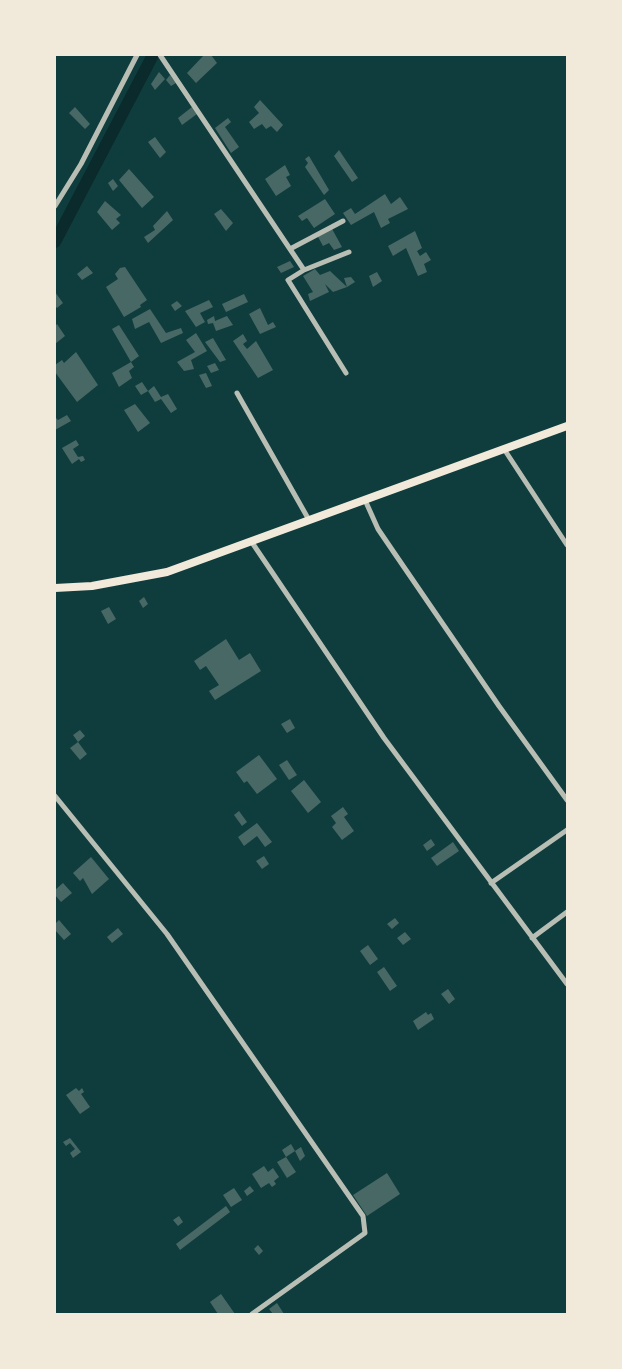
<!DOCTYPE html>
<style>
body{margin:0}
#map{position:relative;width:622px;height:1369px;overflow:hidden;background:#0f3d3e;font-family:Figtree,sans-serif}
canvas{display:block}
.frame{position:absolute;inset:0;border:56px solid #f1e9da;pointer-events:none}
</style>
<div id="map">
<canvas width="622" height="1369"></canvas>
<div class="frame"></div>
</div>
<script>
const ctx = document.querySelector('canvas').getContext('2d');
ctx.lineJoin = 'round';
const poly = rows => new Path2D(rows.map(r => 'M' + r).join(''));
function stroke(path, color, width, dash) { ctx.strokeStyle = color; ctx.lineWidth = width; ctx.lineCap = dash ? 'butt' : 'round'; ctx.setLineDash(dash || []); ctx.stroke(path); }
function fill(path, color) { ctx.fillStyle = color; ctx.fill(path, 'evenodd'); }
const canal = poly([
 [55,242,153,55]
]);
const building = poly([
 [204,55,211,55,217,63,196,83,187,73],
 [159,72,165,79,155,90,151,84],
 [170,75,176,83,171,86,166,80],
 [260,100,283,125,277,132,271,126,266,129,262,124,254,129,249,122,259,113,254,107],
 [75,107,90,124,85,129,69,113],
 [192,107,197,114,182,125,178,118],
 [228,118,231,122,225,127,239,147,231,153,215,128],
 [155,137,166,152,160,158,148,142],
 [339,150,358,178,352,182,334,156],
 [309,156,329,190,324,195,305,167,308,163,305,159],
 [285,165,290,175,286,177,291,186,276,196,265,179],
 [129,169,154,197,142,208,119,180],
 [113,179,118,186,113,191,108,183],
 [385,194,391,204,400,197,408,209,388,219,390,223,381,228,374,212,351,225,343,213,351,208,355,214],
 [325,199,335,214,314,228,307,218,302,221,298,216],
 [105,201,121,215,116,219,120,223,112,230,97,212],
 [221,209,233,223,226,231,214,214],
 [167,211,173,220,148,243,144,237,155,230,153,226],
 [331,227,342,247,334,250,329,243,323,246,317,235],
 [415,231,422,248,417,251,420,256,426,252,431,260,424,264,427,272,418,276,406,248,393,256,388,246],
 [290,261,294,267,281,273,277,267],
 [87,266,93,273,82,280,77,274],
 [125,267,147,300,140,305,141,307,124,317,106,287,118,279,115,274,120,268],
 [315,269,320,275,330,271,347,287,333,292,325,284,329,292,310,301,308,294,313,292,303,276],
 [377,272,382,281,373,287,369,276],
 [351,277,355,282,347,287,344,278],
 [55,292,63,303,57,308,55,306],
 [244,294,248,302,226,312,222,304],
 [209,300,213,307,200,313,205,322,196,327,185,311],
 [177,301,182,306,175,311,171,305],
 [260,308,268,325,273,322,276,327,260,334,249,314],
 [150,309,166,333,181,328,183,333,161,343,149,322,135,329,132,319],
 [214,316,215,321,227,316,233,325,216,331,213,323,208,324,207,320],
 [57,324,65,336,55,344,55,326],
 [119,325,139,356,131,362,134,367,129,371,132,378,119,387,112,373,131,362,112,329],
 [196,333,207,351,191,360,194,369,184,371,177,362,195,352,186,340],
 [243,334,247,341,243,344,247,349,256,341,273,370,258,378,233,341],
 [213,338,226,360,220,362,205,342],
 [76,352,98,385,77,402,55,372,55,365,62,360,64,363],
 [215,363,219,370,211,373,207,366],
 [206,373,212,386,206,388,199,375],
 [142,382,148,391,141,395,135,386],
 [154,386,161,397,168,394,177,409,171,413,161,399,155,402,148,391],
 [135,404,150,423,138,432,124,410],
 [67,415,71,421,55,430,55,417,58,420],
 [76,440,79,445,73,449,78,457,83,456,85,460,81,462,79,459,72,464,62,448],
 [144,597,148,604,143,608,139,601],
 [109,607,116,619,108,624,101,611],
 [226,639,239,660,250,653,261,671,215,700,209,691,219,685,206,666,200,670,194,661],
 [290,719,295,728,287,733,281,724],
 [80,730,85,736,78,742,87,754,80,760,70,748,78,742,73,735],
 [259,755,277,779,257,794,247,781,244,783,236,772],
 [287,760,297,775,289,780,279,765],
 [304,780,321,802,308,813,291,791],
 [343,807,348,814,344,817,354,831,342,840,332,827,336,823,331,816],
 [239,811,247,822,242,826,234,815],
 [257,823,272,842,265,847,257,836,244,846,238,837],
 [431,839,435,845,427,851,423,845],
 [453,842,459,851,437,866,431,858],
 [264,856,269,864,262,869,256,861],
 [91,857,109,879,92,894,83,878,80,881,73,873],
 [63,883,72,893,61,902,55,895,55,890],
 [395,918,399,923,392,929,387,924],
 [59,920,71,934,64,940,55,930,55,924],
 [118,928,123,934,112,943,107,937],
 [405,932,411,939,403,945,397,938],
 [368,945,378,959,370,965,360,951],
 [384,967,397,986,390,991,377,972],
 [448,989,455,999,449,1004,441,994],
 [426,1012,428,1015,431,1013,434,1019,418,1030,413,1021],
 [76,1088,79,1091,82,1088,84,1092,81,1094,90,1107,80,1114,66,1095],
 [70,1138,81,1152,73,1158,70,1153,75,1149,70,1143,66,1146,63,1142],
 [291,1144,295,1151,286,1157,296,1172,287,1178,277,1162,286,1157,282,1150],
 [301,1147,305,1156,300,1161,295,1151],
 [264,1166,268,1172,273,1168,279,1177,274,1181,276,1184,272,1187,269,1183,261,1188,252,1174],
 [387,1173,400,1194,367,1216,353,1195],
 [250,1186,254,1191,247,1196,244,1191],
 [234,1188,242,1200,231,1207,223,1195],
 [226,1206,230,1212,180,1250,176,1244],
 [179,1216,183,1222,178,1226,173,1220],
 [258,1245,263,1251,259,1255,254,1249],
 [221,1294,235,1314,218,1314,210,1302],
 [277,1303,284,1314,273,1314,269,1309]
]);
const minor = poly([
 [160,55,304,270],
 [55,206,81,164,137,55],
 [290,249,343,221],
 [346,373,288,280,304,270,349,252],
 [237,393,309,520],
 [504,449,567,545],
 [365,500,378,529,395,554,499,706,567,800],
 [251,541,384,738,567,984],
 [55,796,167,934,363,1216,365,1233,252,1314],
 [491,883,567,830],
 [532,938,567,912]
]);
const secondary = poly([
 [55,588,92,586,167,572,567,426]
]);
stroke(canal, '#0a2a2b', 12);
fill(building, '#486865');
stroke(minor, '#b8beb3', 5);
stroke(secondary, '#f1e9da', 8);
</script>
